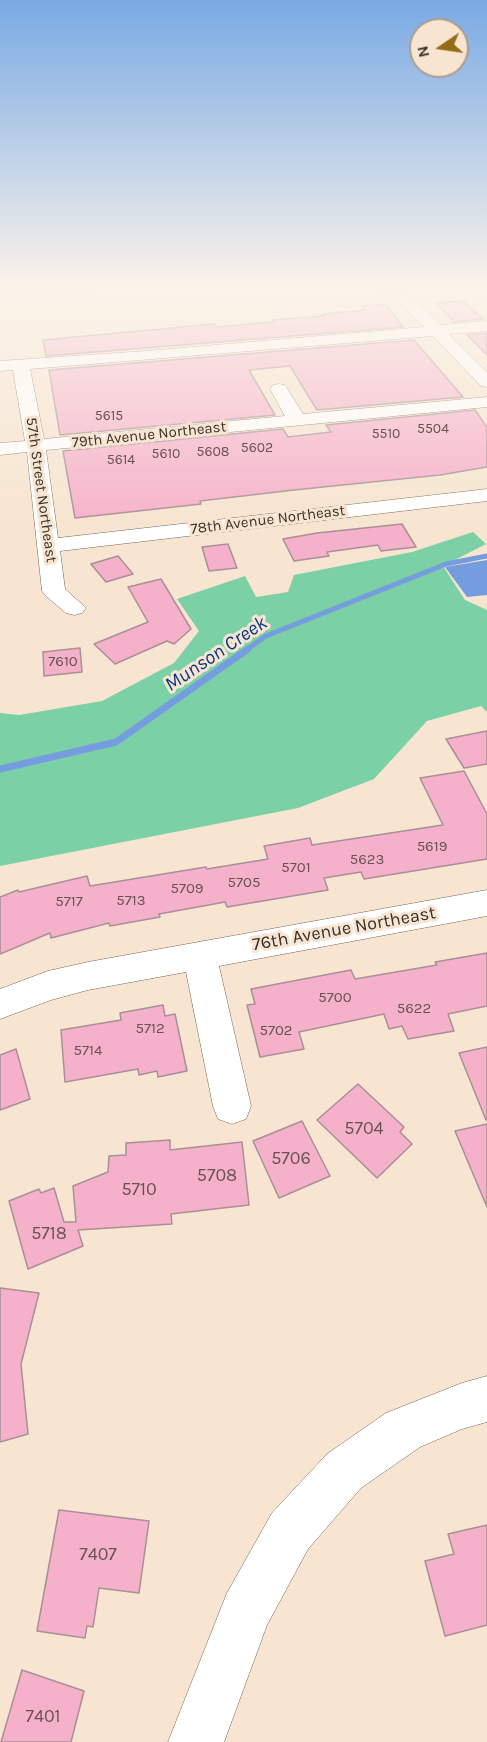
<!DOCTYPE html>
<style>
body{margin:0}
#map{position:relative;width:487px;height:1742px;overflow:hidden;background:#f7e5d1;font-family:Karla,sans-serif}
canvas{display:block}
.north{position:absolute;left:409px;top:18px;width:60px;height:60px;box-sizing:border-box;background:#f7e5d1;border:2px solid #ab9d8e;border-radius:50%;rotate:257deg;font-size:16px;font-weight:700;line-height:24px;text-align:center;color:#38322a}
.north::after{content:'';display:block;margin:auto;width:21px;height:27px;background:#946c15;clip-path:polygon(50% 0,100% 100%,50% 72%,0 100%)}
</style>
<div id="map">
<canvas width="487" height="1742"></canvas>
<div class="north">N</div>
</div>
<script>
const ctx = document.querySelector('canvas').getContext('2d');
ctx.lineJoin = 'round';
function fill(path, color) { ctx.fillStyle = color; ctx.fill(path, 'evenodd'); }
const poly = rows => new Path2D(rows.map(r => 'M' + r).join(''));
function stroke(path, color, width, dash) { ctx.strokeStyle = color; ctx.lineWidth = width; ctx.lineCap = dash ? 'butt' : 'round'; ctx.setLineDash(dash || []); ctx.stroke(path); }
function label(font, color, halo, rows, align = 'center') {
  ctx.font = font + ' Karla,sans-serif'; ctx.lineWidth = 6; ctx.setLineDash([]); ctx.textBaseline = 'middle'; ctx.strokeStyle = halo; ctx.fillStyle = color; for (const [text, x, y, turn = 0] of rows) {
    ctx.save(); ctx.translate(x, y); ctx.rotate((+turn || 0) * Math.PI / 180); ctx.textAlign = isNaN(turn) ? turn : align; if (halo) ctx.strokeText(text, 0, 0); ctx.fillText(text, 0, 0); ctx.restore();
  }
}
const green = poly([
 [0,284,167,284,0,295],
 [473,532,486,544,443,566,465,600,487,610,487,712,481,706,427,721,374,779,298,808,0,866,0,713,19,715,102,701,174,663,199,631,177,599,245,576,256,597,288,592,294,575,412,552]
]);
const water = poly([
 [487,560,487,595,467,597,445,567]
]);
const streamFar1 = poly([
 [246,650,266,636,446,564,487,556]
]);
const stream = poly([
 [0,769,116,742,248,649]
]);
const building = poly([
 [463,301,483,319,454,322,436,303,463,301],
 [386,304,403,327,46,356,43,340,214,324,216,327,273,322,272,320,324,316,323,314,365,310,362,306,386,304],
 [487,333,487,355,467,335,487,333],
 [414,340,463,397,317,410,290,366,249,370,275,415,60,435,49,370,414,340],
 [475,410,487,427,487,467,440,475,294,490,200,501,201,504,75,518,63,451,283,429,288,437,331,432,326,425,475,410],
 [402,524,416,547,381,551,378,545,327,552,329,556,294,561,283,539,317,533,402,524],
 [228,544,237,568,209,571,202,547,228,544],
 [118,556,133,574,106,582,91,564,118,556],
 [161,579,191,629,174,644,167,641,115,664,94,644,148,622,128,587,161,579],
 [80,648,82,672,44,676,43,652,80,648],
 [487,731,487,764,464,768,446,739,487,731],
 [464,771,487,814,487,859,364,879,361,872,324,878,328,890,227,907,225,902,159,914,160,917,110,926,109,923,51,938,50,933,0,954,0,897,18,890,19,892,87,876,90,886,206,867,207,869,268,859,264,846,310,838,312,845,443,825,420,778,464,771],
 [487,953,487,1006,448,1014,454,1031,408,1039,402,1026,389,1029,384,1014,299,1032,304,1049,260,1057,247,1005,255,1004,251,989,351,970,355,979,437,965,435,962,487,953],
 [163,1005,165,1016,175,1014,187,1071,158,1077,157,1071,139,1075,138,1069,65,1082,61,1030,121,1020,120,1013,163,1005],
 [487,1047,487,1120,486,1120,459,1053,487,1047],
 [16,1049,30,1099,0,1110,0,1055,16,1049],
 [358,1084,404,1127,400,1132,412,1144,377,1178,317,1120,358,1084],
 [302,1121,330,1176,279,1198,253,1141,302,1121],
 [487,1124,487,1207,455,1131,487,1124],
 [170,1140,170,1150,242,1142,249,1205,171,1214,172,1224,78,1230,83,1246,28,1269,9,1201,39,1189,41,1193,54,1188,64,1222,76,1222,73,1186,108,1172,109,1156,126,1155,126,1143,170,1140],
 [0,1288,39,1293,21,1364,28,1434,0,1442,0,1288],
 [59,1510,149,1521,139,1593,99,1588,93,1627,87,1626,85,1638,37,1631,59,1510],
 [487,1525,487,1625,445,1636,425,1561,454,1554,448,1534,487,1525],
 [22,1670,84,1691,71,1742,1,1742,22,1670]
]);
const minor = poly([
 [367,284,386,284,403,292,418,303,441,325,487,321,487,331,449,334,487,372,487,387,481,386,433,336,30,369,44,439,285,416,270,389,273,385,279,384,285,385,303,414,487,397,487,407,46,450,58,538,487,489,487,501,60,551,65,589,86,608,82,613,74,615,66,613,46,596,42,591,27,452,0,455,0,443,25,441,13,370,0,371,0,361,146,351,424,327,393,298,367,284],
 [487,890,487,916,219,966,251,1106,246,1119,232,1124,218,1119,213,1106,186,972,88,990,51,1000,0,1019,0,989,48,971,88,962,487,890],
 [487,1376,487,1422,462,1429,420,1447,361,1488,308,1549,267,1625,224,1742,168,1742,227,1593,272,1513,327,1454,386,1413,462,1383,487,1376]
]);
const farNumbernames = [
 ["5615",109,416],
 ["5504",433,429],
 ["5510",386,434],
 ["5602",257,448],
 ["5608",213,452],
 ["5610",166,454],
 ["5614",121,460]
];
const farStreetnames = [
 ["79th Avenue Northeast",149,435,-6],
 ["57th Street Northeast",41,490,82],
 ["78th Avenue Northeast",268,520,-7]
];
const numberNames = [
 ["7610",63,662],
 ["5619",432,847],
 ["5623",367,860],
 ["5701",296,868],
 ["5705",244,883],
 ["5709",187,889],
 ["5713",131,901],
 ["5717",69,902],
 ["5700",335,998],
 ["5622",414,1009],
 ["5712",150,1029],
 ["5702",276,1031],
 ["5714",88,1051]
];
const streetNames = [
 ["76th Avenue Northeast",344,929,-10]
];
const nearNumbernames = [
 ["5704",364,1129],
 ["5706",291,1159],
 ["5708",217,1176],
 ["5710",139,1190],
 ["5718",49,1234],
 ["7407",98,1555],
 ["7401",43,1717]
];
const waterNames = [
 ["Munson Creek",216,654,-34]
];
fill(green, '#7cd0a6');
fill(water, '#749cde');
stroke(streamFar1, '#749cde', 5);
stroke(stream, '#749cde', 7);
fill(building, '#f6b1ca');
stroke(building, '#a88f98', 1.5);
stroke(minor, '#746554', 1);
fill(minor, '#fff');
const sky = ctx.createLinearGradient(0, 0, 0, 528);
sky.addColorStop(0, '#79aae4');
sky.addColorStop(0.54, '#fbf3ea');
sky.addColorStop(1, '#fbf3ea00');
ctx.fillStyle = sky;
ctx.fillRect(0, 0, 487, 528);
label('14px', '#685252', null, farNumbernames);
label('15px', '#38322a', '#f7e5d1', farStreetnames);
label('15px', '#685252', null, numberNames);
label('18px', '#38322a', '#f7e5d1', streetNames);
label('18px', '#685252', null, nearNumbernames);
label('italic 20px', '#073784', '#f7e5d1', waterNames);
</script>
